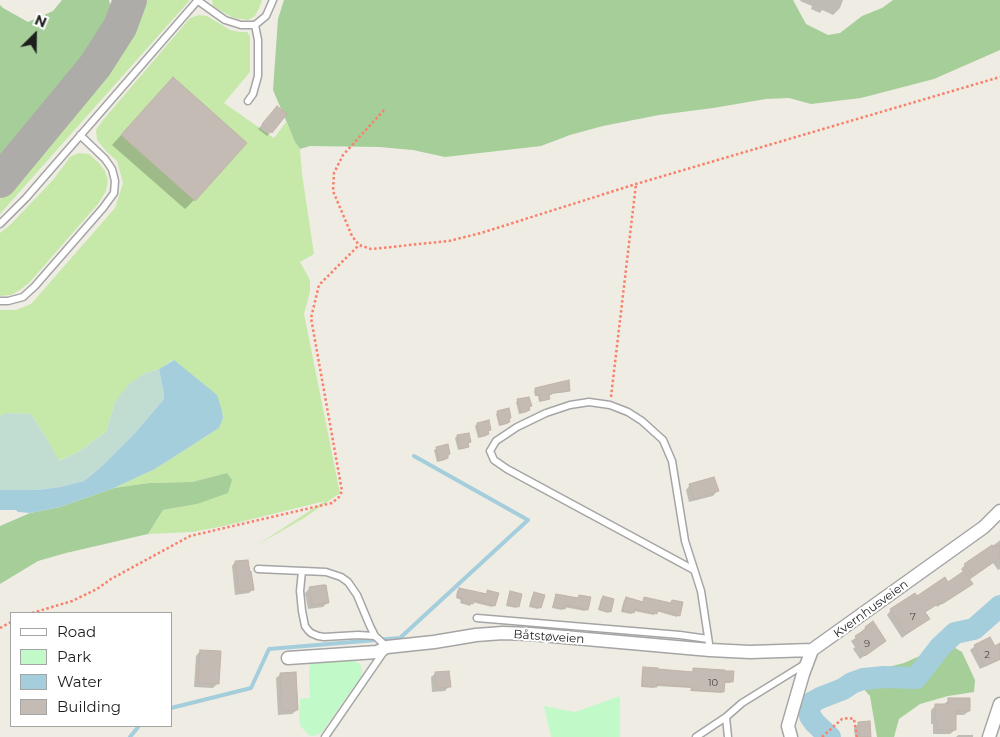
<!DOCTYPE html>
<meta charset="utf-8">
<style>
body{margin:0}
#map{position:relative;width:1000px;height:737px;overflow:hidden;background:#efece4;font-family:Montserrat,sans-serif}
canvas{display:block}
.legend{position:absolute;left:10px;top:612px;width:162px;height:115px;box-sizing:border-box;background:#fff;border:1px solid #a5a5a5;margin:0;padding:6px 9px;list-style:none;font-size:15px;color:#1e1e1e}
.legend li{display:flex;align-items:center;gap:10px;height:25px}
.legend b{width:25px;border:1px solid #a5a5a5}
.north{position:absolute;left:10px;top:10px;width:50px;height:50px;-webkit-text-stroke:4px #fff;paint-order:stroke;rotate:23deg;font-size:14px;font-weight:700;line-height:20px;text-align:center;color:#1e1e1e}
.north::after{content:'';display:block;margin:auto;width:18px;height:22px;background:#1e1e1e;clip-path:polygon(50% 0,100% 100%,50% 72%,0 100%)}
</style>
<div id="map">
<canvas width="1000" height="737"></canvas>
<ul class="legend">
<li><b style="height:6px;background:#fff"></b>Road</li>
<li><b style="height:14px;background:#c1f9c8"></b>Park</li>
<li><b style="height:14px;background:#a5cedd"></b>Water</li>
<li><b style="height:14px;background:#c4bcb4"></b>Building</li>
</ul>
<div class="north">N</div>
</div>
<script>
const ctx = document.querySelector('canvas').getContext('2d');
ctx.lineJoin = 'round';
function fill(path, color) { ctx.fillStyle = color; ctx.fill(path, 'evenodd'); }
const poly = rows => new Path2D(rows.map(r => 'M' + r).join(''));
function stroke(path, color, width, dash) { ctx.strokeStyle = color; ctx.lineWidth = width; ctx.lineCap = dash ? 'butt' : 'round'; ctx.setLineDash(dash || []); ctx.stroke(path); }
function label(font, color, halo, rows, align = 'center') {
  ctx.font = font + ' Montserrat,sans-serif'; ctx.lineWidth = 4; ctx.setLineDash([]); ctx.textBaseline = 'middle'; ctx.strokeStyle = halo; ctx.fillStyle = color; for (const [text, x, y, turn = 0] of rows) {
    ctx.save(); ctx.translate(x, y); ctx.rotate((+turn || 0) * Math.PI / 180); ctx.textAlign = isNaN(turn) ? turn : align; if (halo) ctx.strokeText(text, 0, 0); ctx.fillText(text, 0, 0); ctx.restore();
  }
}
const grass = poly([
 [146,0,190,0,0,214,0,199,4,196,84,99,129,38],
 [212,0,262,0,260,6,255,16,248,20,234,18,221,11,213,6],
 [199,15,207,16,230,30,240,32,247,32,250,36,250,72,224,103,274,138,286,122,295,142,300,149,302,174,314,254,300,262,310,280,310,292,304,314,340,493,304,518,257,545,325,501,224,526,192,532,148,534,163,510,197,504,227,473,192,482,149,483,114,488,155,469,219,428,223,418,222,411,173,360,159,369,145,373,115,402,106,432,78,452,58,461,46,437,31,414,6,413,0,416,0,310,16,310,31,304,115,208,123,183,117,161,107,152,97,140,96,130,103,120,190,18],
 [79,153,89,154,99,163,105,171,108,180,106,191,98,204,29,283,20,290,11,295,0,296,0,233,11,224,53,180,70,157]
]);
const forest = poly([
 [62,0,109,0,112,12,97,40,0,164,0,5,3,8,28,22,53,11],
 [284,0,793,0,806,24,828,35,840,33,862,16,882,8,893,0,1000,0,1000,50,934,79,861,98,811,104,789,98,766,99,713,108,659,115,603,126,570,135,541,146,445,157,413,150,379,147,310,146,300,149,295,142,273,90,278,19],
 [227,473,232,480,228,493,197,504,163,510,148,534,66,553,38,561,0,584,0,526,30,513,60,507,114,488,149,483,192,482],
 [950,645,962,652,975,680,974,692,948,696,920,704,899,719,894,737,877,737,870,696,850,674,876,670,904,663,940,647]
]);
const wetland = poly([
 [159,369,164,394,164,399,135,433,100,468,84,481,60,487,37,490,0,490,0,416,6,413,31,414,46,437,59,461,78,452,106,432,115,402,129,384,145,373]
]);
const park = poly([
 [352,659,361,665,362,672,361,677,322,732,317,735,312,736,309,735,301,727,299,720,300,699,310,698,309,676,310,664,314,661],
 [620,696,620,737,551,737,544,706,575,712]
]);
const water = poly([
 [174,360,217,395,222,411,223,418,219,428,155,469,114,488,60,507,30,513,18,512,16,510,0,510,0,490,37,490,60,487,84,481,100,468,135,433,164,399,164,394,159,369]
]);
const shadow = poly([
 [801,0,843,0,840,8,833,15,822,10,820,13,811,9,812,6,800,1],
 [173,78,194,200,185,209,112,145],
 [273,112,271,132,267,136,258,129],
 [536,389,569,391,567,392,550,394,547,400,539,402,538,396,535,396,534,391],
 [518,400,530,406,527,412,519,414,516,402],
 [498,412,508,420,509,422,507,424,499,426,496,414],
 [488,422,490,430,488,432,488,434,486,436,478,438,475,426,477,424],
 [457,436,469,442,466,448,458,450,455,438],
 [447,446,447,458,445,460,437,462,434,450,436,449],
 [690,485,717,491,713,496,689,502,686,490],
 [1000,540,1000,569,998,570,993,563,969,580,971,584,967,588,937,607,936,605,924,613,928,619,923,623,902,638,887,615,891,610,916,597,948,584,964,573,961,569,965,565,998,542],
 [247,561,253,589,249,593,235,595,232,566,235,562],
 [310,588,328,602,323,607,308,609,305,593],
 [459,589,486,595,488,591,494,605,492,607,472,602,470,606,460,603,461,600,456,598,457,591],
 [511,593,518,606,516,608,506,606,509,594],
 [534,594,540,607,538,609,529,607,532,596],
 [557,595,577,600,580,596,586,610,585,611,564,607,562,610,552,608,555,597],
 [603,597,610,611,608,613,598,610,601,599],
 [626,598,642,603,645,599,670,604,672,601,678,615,677,617,656,611,654,615,634,611,631,614,621,612,624,600],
 [865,628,885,641,880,645,860,659,853,649,855,647,851,641,862,633,861,632],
 [1000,645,1000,660,980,669,970,650,975,646,994,648],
 [200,651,218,683,213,688,194,687,196,656],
 [644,668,691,673,693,670,732,681,730,683,724,683,723,691,721,693,690,691,691,688,656,686,654,688,641,687,642,670],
 [436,673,449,686,445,691,432,692,431,677],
 [281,674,297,710,292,714,278,715,276,678],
 [949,700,969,711,964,715,954,715,955,730,950,734,933,734,933,724,931,724,931,710,936,705,944,704],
 [859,723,870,737,855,737,854,728],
 [958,735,973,735,973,737,956,737]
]);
const stream = poly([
 [171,708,251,688,269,649,400,638,528,520,414,456],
 [130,737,139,726]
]);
const river = poly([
 [830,737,815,723,810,716,809,708,811,703,820,698,843,689,852,683,863,679,884,677,916,678,940,647,955,633,974,629,1000,606]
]);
const taxiway = poly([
 [0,181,95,66,120,27,130,0]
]);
const building = poly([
 [173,77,247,143,195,201,121,135,173,77],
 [277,106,287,114,272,133,262,124,277,106],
 [569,380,570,391,552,393,552,394,549,395,550,399,541,401,539,394,536,395,535,388,569,380],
 [529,397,532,406,529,407,530,410,521,413,517,399,529,397],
 [509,408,511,418,509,419,510,422,500,425,497,411,509,408],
 [489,420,491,430,488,431,489,434,480,437,477,423,489,420],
 [469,433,471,442,468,443,469,447,460,449,457,435,469,433],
 [448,444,450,454,448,455,448,458,439,461,436,447,448,444],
 [714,477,719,491,694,499,689,484,714,477],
 [992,545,994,548,1000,545,1000,558,973,576,964,564,992,545],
 [248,560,250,572,251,571,254,590,239,592,235,561,248,560],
 [964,571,973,584,942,604,941,602,925,612,930,619,906,634,890,609,915,593,917,596,945,577,948,582,964,571],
 [323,585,326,585,329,603,312,605,309,587,323,585],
 [459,588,487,594,487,590,499,593,495,606,474,600,473,604,461,602,462,598,457,596,459,588],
 [510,591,522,594,519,607,507,604,510,591],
 [534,592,545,595,541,608,530,605,534,592],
 [556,594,578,598,579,595,591,597,588,610,566,605,565,609,553,607,556,594],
 [603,596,614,599,611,612,599,609,603,596],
 [626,597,643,602,644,597,671,603,672,600,683,602,680,616,658,610,657,614,635,609,634,613,622,610,626,597],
 [873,621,886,641,865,656,857,643,859,642,855,636,866,629,865,627,873,621],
 [990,637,995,646,1000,643,1000,659,984,666,974,645,990,637],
 [200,650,221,651,219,684,198,683,200,650],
 [643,667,658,668,658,669,693,672,693,668,725,670,725,671,734,671,733,682,725,681,724,692,692,690,692,687,657,684,657,687,642,686,643,667],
 [449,671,451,687,436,688,435,672,449,671],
 [296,672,298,710,282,711,280,673,296,672],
 [948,698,970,698,970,711,956,711,956,730,937,730,937,720,935,720,935,704,948,704,948,698],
 [870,721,871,737,860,737,858,722,870,721]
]);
const path = poly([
 [384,110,343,155,334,173,333,191,352,236,359,245,371,249,449,241,481,233,636,184,1000,77],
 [611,397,636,184],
 [32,613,72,601,97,589,111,579,190,536,332,503,339,497,342,491,311,318,319,285,359,245],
 [0,628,11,622],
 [822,737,842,719,849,718,854,719,857,737]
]);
const service = poly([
 [197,0,225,20,241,25,255,25,266,16,273,0],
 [248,101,253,94,258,76,258,40,255,25],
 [0,224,26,198,198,0],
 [0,301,8,301,23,297,35,286,103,208,114,193,115,181,112,169,105,159,80,135],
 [258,569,326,572,341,577,348,582,357,595,370,626,375,636,387,647,325,737],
 [694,570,507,469,494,460,490,451,496,441,517,427,546,413,570,405,589,402,610,405,628,412,642,421,663,440,672,461,685,541,701,591,710,650],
 [302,571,300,591,302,611,305,626,308,630,311,633,318,636,324,637,358,635,375,636],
 [477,618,680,635,708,639],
 [726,717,728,737],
 [696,737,726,717,742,703,805,664]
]);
const minor = poly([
 [288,658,377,652,387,647,434,642,476,635,503,633,530,634,710,650,750,652,812,650],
 [791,737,788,726,803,674,812,650,984,527,1000,511],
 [989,737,1000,704]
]);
const numberNames = [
 ["7",913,617],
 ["9",867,644],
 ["2",987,655],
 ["10",713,683]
];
const streetNames = [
 ["Kvernhusveien",871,609,-36],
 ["Båtstøveien",549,637,4]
];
fill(grass, '#c6e9aa');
fill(forest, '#a6ce99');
fill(wetland, '#c1ddd2');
fill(park, '#c1f9c8');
fill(water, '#a5cedd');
fill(shadow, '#0003');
stroke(stream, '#a5cedd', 4);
stroke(river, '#a5cedd', 22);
stroke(taxiway, '#aeaca8', 34);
fill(building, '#c4bcb4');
stroke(building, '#c1b3a7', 1);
stroke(service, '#a5a5a5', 9);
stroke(minor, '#a5a5a5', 15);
stroke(path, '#f9806b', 2.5, [2.5, 2.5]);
stroke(service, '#fff', 6);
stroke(minor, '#fff', 12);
label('10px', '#484644', null, numberNames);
label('12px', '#1e1e1e', '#fff', streetNames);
</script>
